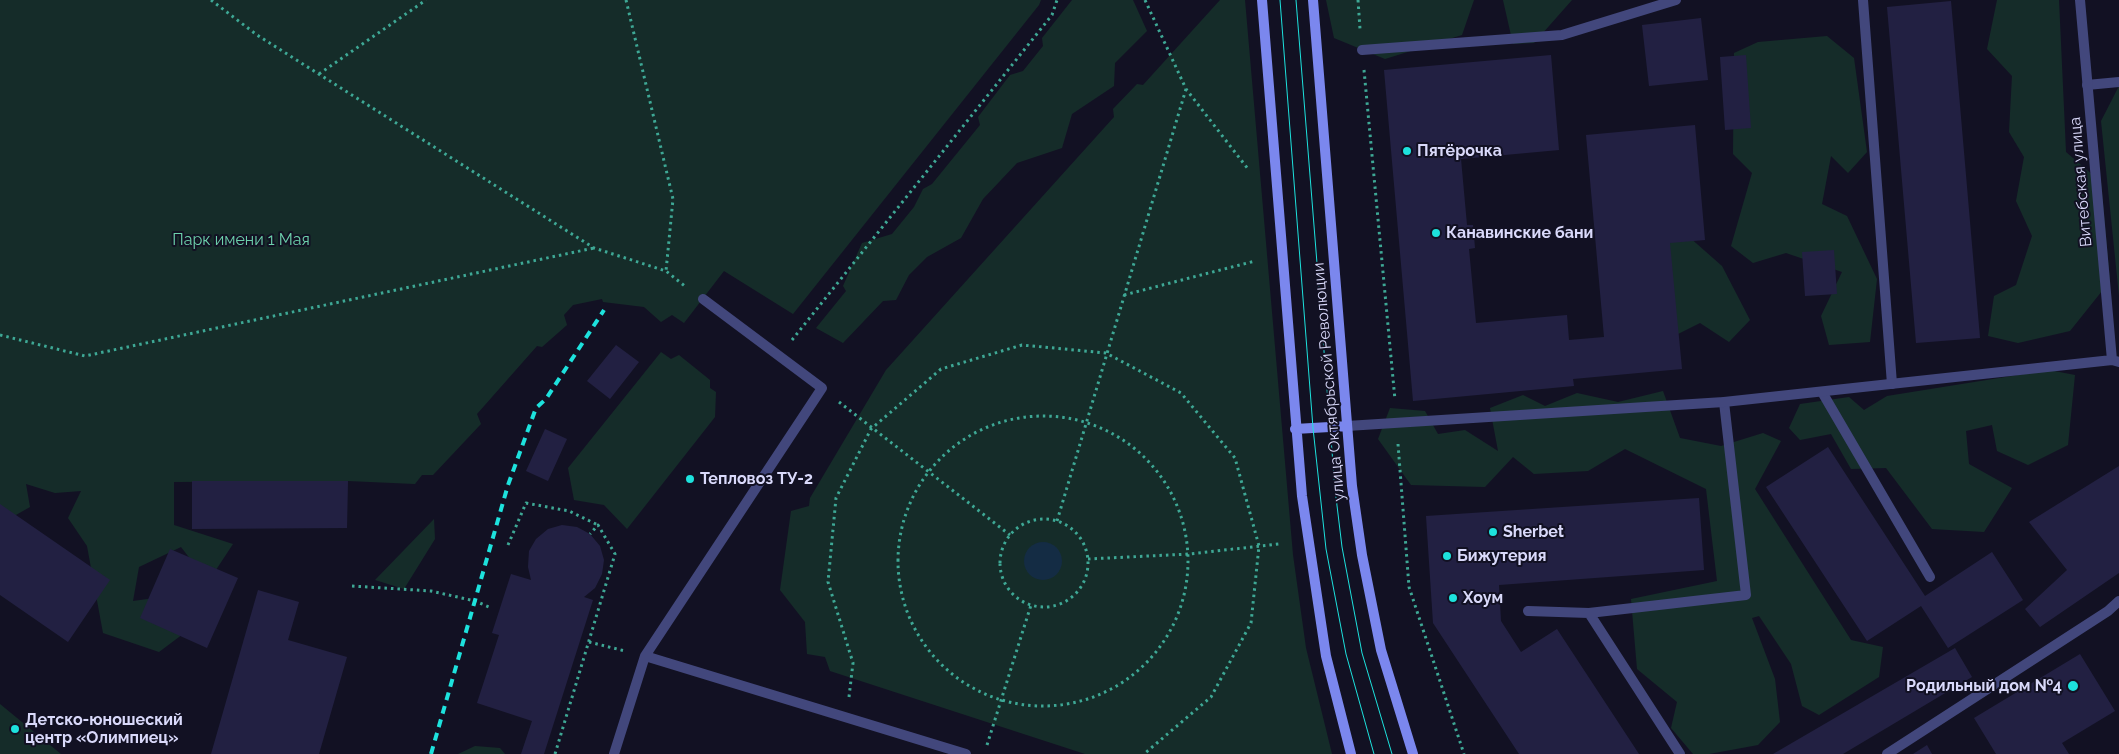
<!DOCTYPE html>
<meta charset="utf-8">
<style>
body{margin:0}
canvas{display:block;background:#121123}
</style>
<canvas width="2119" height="754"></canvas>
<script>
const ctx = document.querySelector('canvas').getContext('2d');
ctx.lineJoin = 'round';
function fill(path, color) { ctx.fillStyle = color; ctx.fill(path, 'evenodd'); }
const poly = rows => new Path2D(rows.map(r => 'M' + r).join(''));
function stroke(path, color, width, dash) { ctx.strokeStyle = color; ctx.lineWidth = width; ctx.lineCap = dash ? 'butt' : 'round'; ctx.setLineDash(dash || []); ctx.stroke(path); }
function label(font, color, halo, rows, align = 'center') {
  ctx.font = font + ' Raleway,sans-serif'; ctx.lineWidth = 4; ctx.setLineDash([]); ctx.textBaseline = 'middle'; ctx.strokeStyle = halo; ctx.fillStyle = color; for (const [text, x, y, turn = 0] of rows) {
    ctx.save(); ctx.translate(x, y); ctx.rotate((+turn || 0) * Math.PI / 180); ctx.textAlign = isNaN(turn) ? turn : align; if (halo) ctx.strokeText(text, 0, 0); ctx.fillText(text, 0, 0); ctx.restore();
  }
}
const green = poly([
 [0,0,1041,0,1039,5,793,314,724,271,684,323,672,315,661,322,644,307,603,302,602,299,573,305,564,315,567,325,542,347,537,346,477,414,481,424,433,475,422,475,415,484,348,481,174,482,174,525,233,544,208,582,181,547,139,567,133,601,184,594,211,613,159,652,103,633,87,546,68,518,81,491,55,493,26,484,30,507,0,524],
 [1072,0,1133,0,1147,31,1115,63,1114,86,1072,114,1062,148,1017,163,983,199,961,238,927,257,909,275,896,300,883,301,843,343,816,328,846,291,843,286,862,243,892,234,914,207,923,189,932,184,980,125,978,117,1010,75,1023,71,1043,46,1042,38],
 [1220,0,1245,0,1293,555,1306,648,1332,754,1085,754,830,671,825,657,807,654,805,622,780,590,791,511,809,506,810,498,886,370,1114,117,1113,109,1137,84,1143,85],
 [1326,0,1474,0,1462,35,1385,59,1334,38],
 [1503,0,1572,0,1534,43,1513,44],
 [1997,0,2059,0,2066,152,2101,182,2110,281,2070,331,2018,343,1988,336,1994,296,2016,285,2032,236,2016,201,2024,157,2009,132,2012,76,1987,49],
 [1827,36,1854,58,1867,152,1848,173,1831,156,1822,204,1847,216,1877,279,1870,342,1829,345,1821,316,1842,272,1786,253,1753,263,1731,246,1752,173,1733,154,1734,53,1758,42],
 [2119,86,2119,296,2101,121],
 [1680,229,1722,266,1750,320,1729,342,1700,323,1672,337,1655,233],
 [661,352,671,359,679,355,710,380,710,388,716,392,715,417,627,529,604,505,574,500,568,468],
 [2049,370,2075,375,2068,445,2028,465,1997,451,1992,425,1966,431,1969,464,2012,488,1984,532,1932,529,1886,468,1851,469,1831,434,1800,440,1789,428,1800,404,1849,397,1864,410,1887,396],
 [1663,391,1680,438,1721,446,1763,433,1781,441,1755,489,1851,640,1883,647,1879,677,1819,715,1802,706,1791,664,1759,616,1752,618,1775,679,1780,722,1758,745,1709,754,1693,754,1671,728,1677,702,1637,669,1631,599,1717,581,1706,489,1625,449,1588,471,1534,474,1513,457,1485,487,1411,485,1378,439,1390,408,1425,411,1438,434,1465,430,1498,451,1490,408,1523,395,1545,406,1577,393,1618,402],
 [434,519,435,539,404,589,375,580],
 [0,704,61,754,0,754],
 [475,746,500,748,505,754,458,754]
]);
const water = poly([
 '1024 561a19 19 0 1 1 38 0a19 19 0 1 1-38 0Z'
]);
const building = poly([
 [1951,1,1980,338,1916,343,1887,7],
 [1701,18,1708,80,1649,86,1642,25],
 [1551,55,1559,150,1461,159,1467,225,1473,225,1475,248,1469,249,1476,323,1567,315,1569,340,1604,337,1586,135,1695,125,1705,240,1670,243,1682,369,1573,379,1574,386,1413,401,1384,70],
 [1746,55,1751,128,1725,130,1720,57],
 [1834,250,1837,294,1805,296,1802,252],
 [616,345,639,362,610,399,587,381],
 [545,429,567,439,548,481,526,471],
 [1828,447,1925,596,1992,552,2023,600,1948,648,1921,606,1867,641,1766,487],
 [2119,466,2119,573,2040,627,2025,609,2067,570,2029,522],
 [192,481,348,481,347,528,192,529],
 [1699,498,1704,570,1499,585,1501,621,1521,652,1557,629,1639,754,1519,754,1433,623,1426,516],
 [0,504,110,580,68,642,0,595],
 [562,525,577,527,590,534,600,546,604,560,602,574,595,588,584,597,593,600,544,754,521,754,532,721,477,703,499,635,492,633,511,574,531,580,528,567,529,551,536,539,548,529],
 [170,549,238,578,207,648,140,618],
 [258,590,299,602,288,640,347,657,319,754,211,754],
 [1955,648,1972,677,1843,754,1773,754],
 [2080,654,2115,711,2062,743,2069,754,1996,754,1974,718],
 [1927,745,1932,754,1913,754]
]);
const path = poly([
 [211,0,257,35,594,248,666,271,686,287],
 [626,0,673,199,666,271],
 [1145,0,1186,89,1248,169],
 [1358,0,1360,29],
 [1364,70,1395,400],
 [319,74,426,0],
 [1124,295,1255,261],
 [0,335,85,356,594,248],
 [792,340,1052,15,1057,0],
 [839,402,1010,535],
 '898 561a145 145 0 1 1 290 0a145 145 0 1 1-290 0Z',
 [1398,444,1409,587,1464,754],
 '1000 563a44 44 0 1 1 88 0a44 44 0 1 1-88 0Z',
 [1057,521,1186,89],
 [508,545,526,503,569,511,598,525],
 [1088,559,1189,554,1279,544],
 [352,586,431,591,475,601,489,607],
 [589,642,625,651],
 [849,697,853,663,828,582,836,498,871,429,941,369,1022,345,1106,353,1181,393,1235,458,1259,546,1251,623,1211,697,1144,754],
 [987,745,1031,605],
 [555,754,615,554,598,525,590,534]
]);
const service = poly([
 [1863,0,1892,384],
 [1362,50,1562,35,1676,0],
 [2087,85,2119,82],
 [703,299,822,388,645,656,966,754],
 [1822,392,1930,577],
 [1528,611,1589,613,1746,595,1724,402],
 [1589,613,1680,754],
 [614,754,645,656],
 [1887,754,2108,611,2119,601]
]);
const minor = poly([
 [2080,0,2112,360],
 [1347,426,1724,402,2112,360,2119,362]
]);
const secondary = poly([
 [1262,0,1302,496,1326,656,1351,754],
 [1313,0,1352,486,1362,555,1381,650,1413,754],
 [1295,429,1347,426]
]);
const tram = poly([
 [1280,0,1313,428,1326,549,1346,654,1374,754],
 [1296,0,1335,489,1342,547,1362,653,1392,754]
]);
const rail = poly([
 [431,754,508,485,536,408,546,399,604,310]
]);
const markers = [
 [1407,151,5,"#1de2dd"],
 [1436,233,5,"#1de2dd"],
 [690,479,5,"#1de2dd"],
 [1493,532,5,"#1de2dd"],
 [1447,556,5,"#1de2dd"],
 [1453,598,5,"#1de2dd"],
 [2073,686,6,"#1de2dd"],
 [15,729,5,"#1de2dd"]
];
const poiNames = [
 ["Пятёрочка",1417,151],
 ["Канавинские бани",1446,233],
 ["Тепловоз ТУ-2",700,479],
 ["Sherbet",1503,532],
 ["Бижутерия",1457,556],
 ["Хоум",1463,598],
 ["Родильный дом №4",2062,686,"right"],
 ["Детско-юношеский",25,720],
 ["центр «Олимпиец»",25,738]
];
const streetNames = [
 ["Витебская улица",2081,182,-95],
 ["улица Октябрьской Революции",1329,382,-95]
];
const parkNames = [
 ["Парк имени 1 Мая",241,240]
];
fill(green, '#152c29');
fill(water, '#142c44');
fill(building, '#222042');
stroke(path, '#3ea895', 3, [2.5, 4]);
stroke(service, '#42477c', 10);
stroke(minor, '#42477c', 10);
stroke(secondary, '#7b87ee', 10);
stroke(tram, '#1de2dd', 1);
stroke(rail, '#1de2dd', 4, [8, 6]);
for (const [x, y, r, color] of markers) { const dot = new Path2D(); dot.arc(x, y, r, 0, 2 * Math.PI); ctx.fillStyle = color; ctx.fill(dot); stroke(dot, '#121123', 2); }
label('bold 16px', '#d9d9fa', '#121123', poiNames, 'left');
label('16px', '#d9d9fa', '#121123', streetNames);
label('16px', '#6dd1ac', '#121123', parkNames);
</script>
